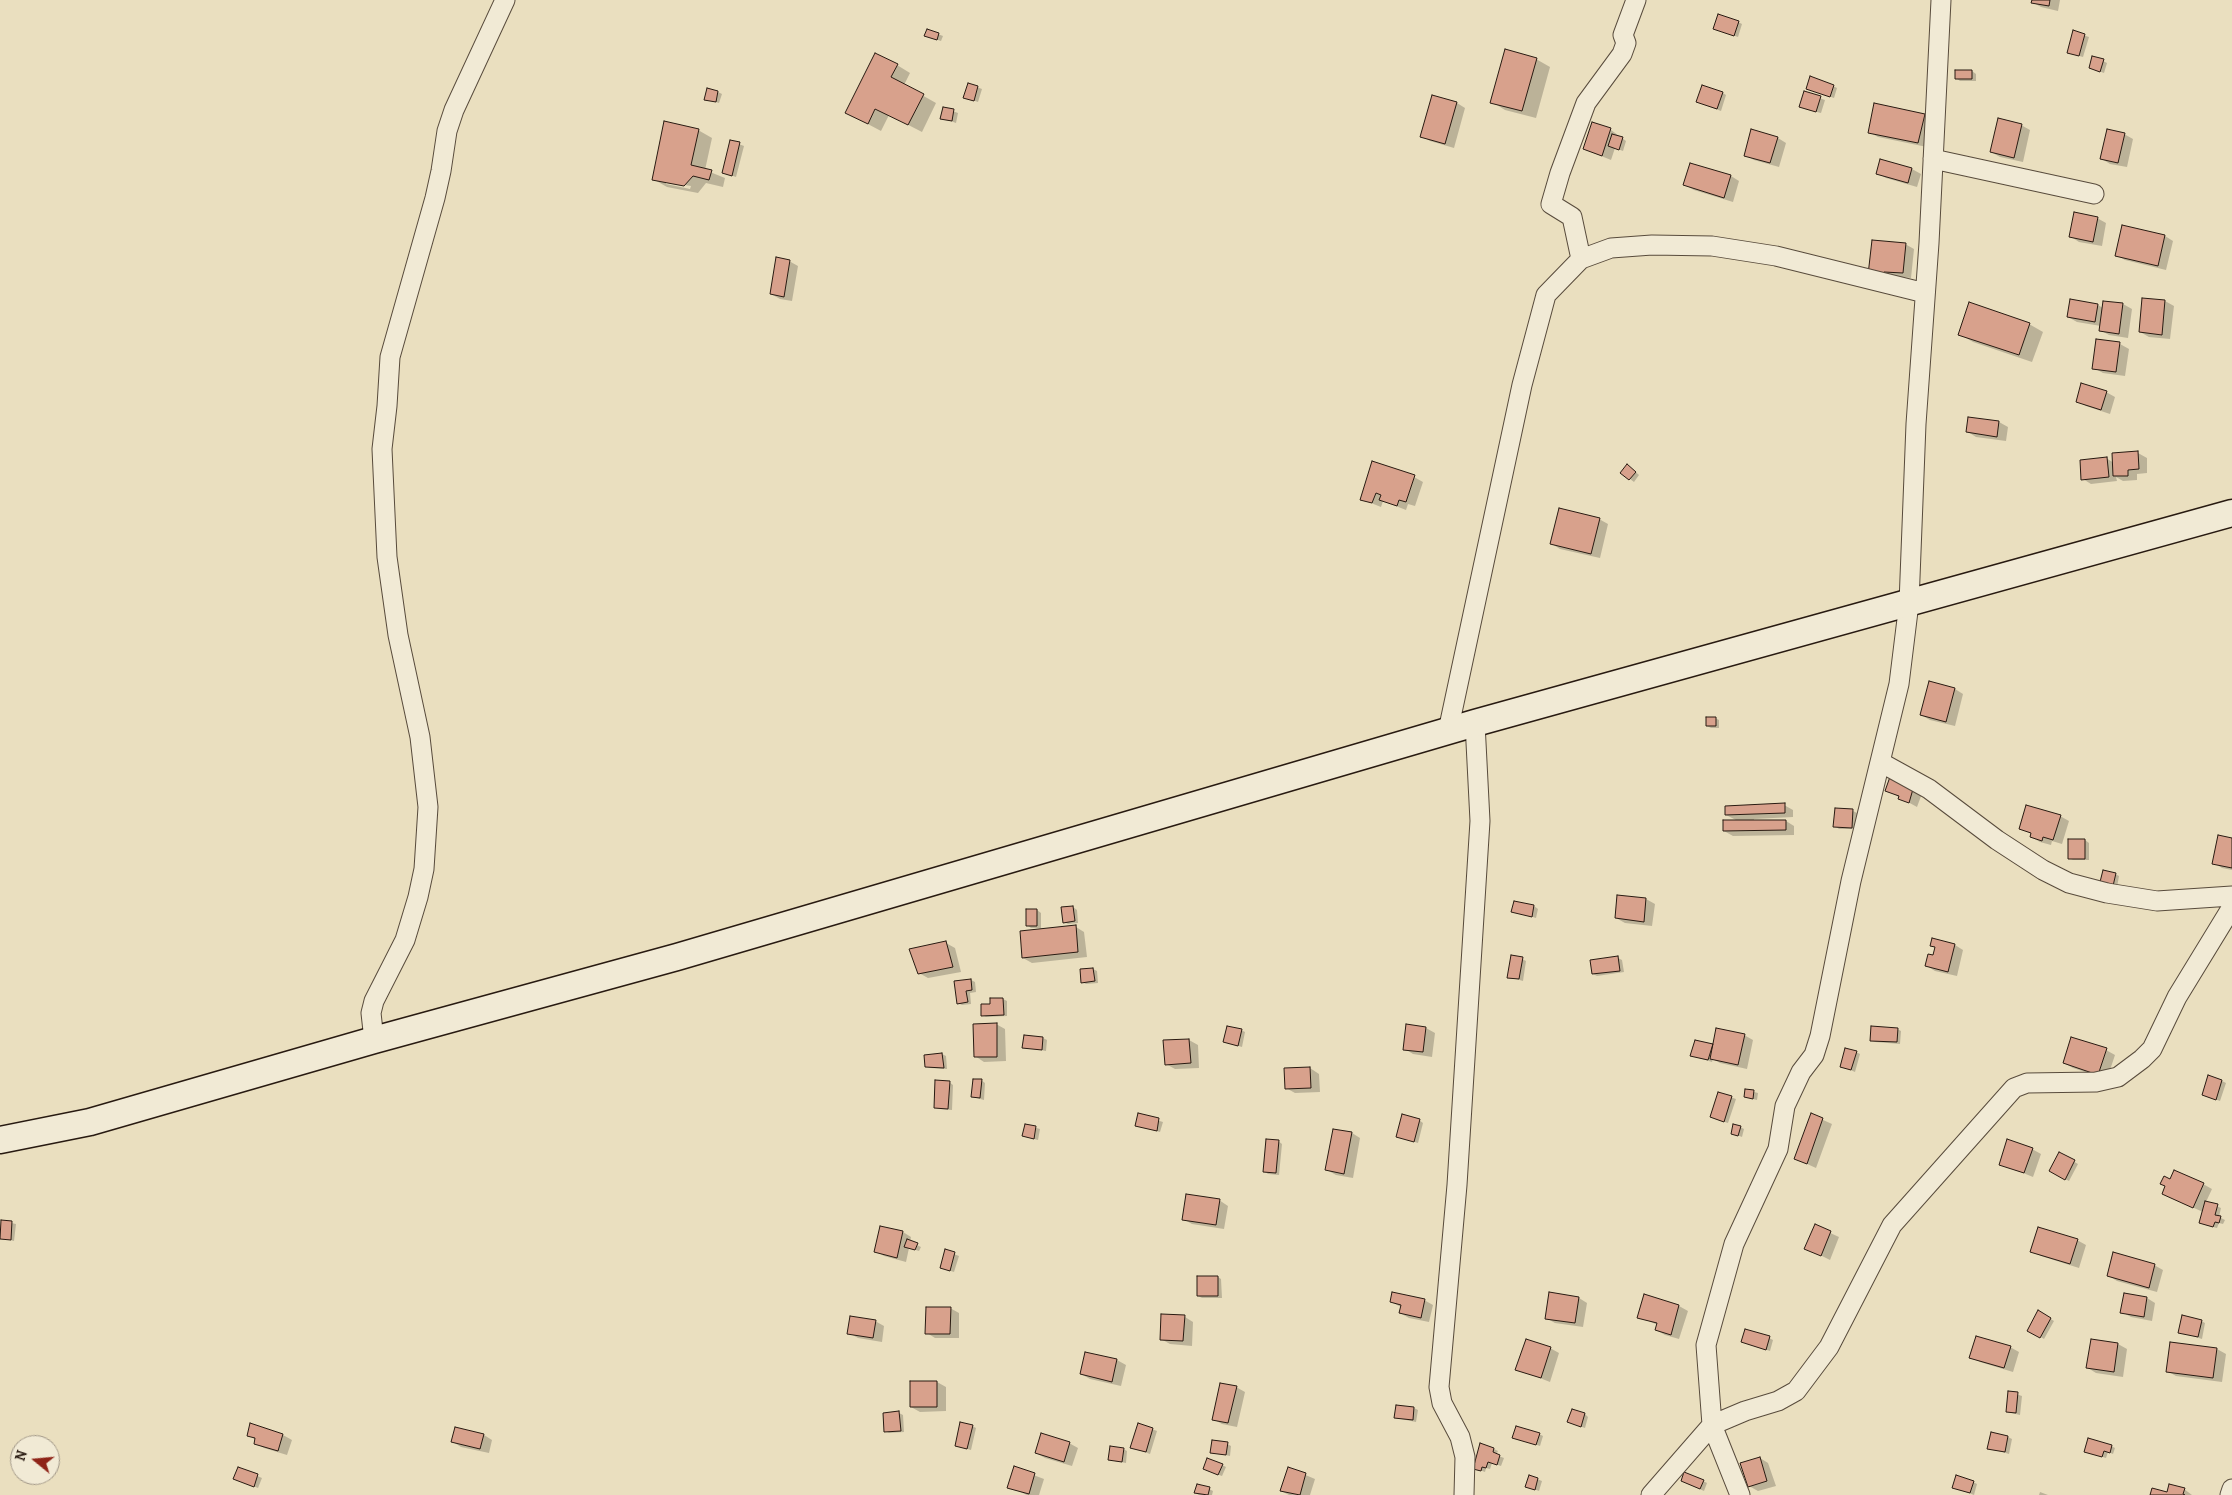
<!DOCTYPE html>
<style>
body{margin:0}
#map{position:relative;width:2232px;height:1495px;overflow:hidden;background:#eadfbf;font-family:Alegreya,serif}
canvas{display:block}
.north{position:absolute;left:10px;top:1435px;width:50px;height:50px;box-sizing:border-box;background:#f1ead5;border:1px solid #a19787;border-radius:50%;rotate:287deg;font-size:14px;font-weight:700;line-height:20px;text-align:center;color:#281a11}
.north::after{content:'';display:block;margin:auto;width:18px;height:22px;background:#8f2418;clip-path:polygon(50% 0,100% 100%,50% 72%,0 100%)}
</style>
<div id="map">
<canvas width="2232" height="1495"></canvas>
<div class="north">N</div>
</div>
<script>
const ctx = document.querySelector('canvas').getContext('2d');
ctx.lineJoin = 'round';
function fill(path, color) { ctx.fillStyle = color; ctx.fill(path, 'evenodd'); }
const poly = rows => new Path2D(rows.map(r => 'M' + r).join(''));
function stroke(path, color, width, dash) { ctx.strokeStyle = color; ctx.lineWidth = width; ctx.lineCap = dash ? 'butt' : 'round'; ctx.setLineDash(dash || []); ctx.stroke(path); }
const shadow = poly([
 [2033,0,2060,0,2058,11,2041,7,2032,2],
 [1738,22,1742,24,1738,37,1715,29],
 [927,30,943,36,941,41,926,36],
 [2073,32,2089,37,2083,57,2072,54],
 [1536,59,1550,67,1536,118,1505,110,1492,102],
 [2103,61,2107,63,2104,73,2090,68],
 [897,65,910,73,904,85,936,103,922,132,889,115,881,131,847,113],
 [1957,71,1972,71,1976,74,1976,81,1960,81,1956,78],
 [969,84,982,89,978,102,969,99],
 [1833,86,1837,88,1834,98,1811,90],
 [718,92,722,94,719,103,705,99],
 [1723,93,1726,95,1721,111,1697,102],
 [1805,93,1825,100,1821,113,1805,109],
 [1457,103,1465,108,1454,148,1430,141,1422,136],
 [944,108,958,113,956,123,942,118],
 [1924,115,1933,120,1927,147,1878,137,1869,132],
 [1592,123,1611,130,1626,141,1623,151,1615,148,1611,160,1584,149],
 [2021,125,2030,130,2023,162,2000,157,1991,152],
 [698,130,712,138,705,170,725,178,723,187,706,183,698,193,667,187,653,179],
 [666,182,691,186,690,189,666,184],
 [2124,134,2133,139,2127,167,2110,164,2102,159],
 [1778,138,1786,143,1779,167,1754,160,1745,155],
 [731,141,744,146,736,177,724,173],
 [1881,161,1912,169,1921,174,1917,187,1886,178,1877,173],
 [1731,176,1739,181,1733,202,1694,190,1685,185],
 [2097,218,2106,223,2102,246,2079,242,2070,236],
 [2165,236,2173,241,2166,270,2125,260,2116,255],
 [1905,244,1914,249,1911,278,1892,276,1878,279],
 [789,261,798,266,792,301,780,299,771,294],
 [2165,301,2174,306,2170,339,2149,337,2140,332],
 [2104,302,2123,304,2132,309,2128,338,2109,335,2100,330,2101,326,2077,322,2068,317,2098,305,2103,308],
 [2029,324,2043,332,2032,362,1973,342,1959,334],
 [2098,340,2120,344,2129,349,2125,376,2103,373,2094,368],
 [2106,392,2115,397,2110,414,2086,406,2077,401],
 [1969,418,1999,422,2008,427,2006,441,1976,437,1968,432],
 [2138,453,2147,458,2147,473,2137,474,2137,480,2123,481,2116,477,2117,481,2091,484,2083,479,2106,458,2114,463],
 [1631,468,1639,475,1634,482,1622,473],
 [1414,477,1423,482,1415,506,1408,504,1406,510,1383,501,1381,507,1361,499],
 [1599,519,1608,524,1600,558,1560,549,1552,544],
 [1930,682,1955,689,1963,694,1955,726,1930,720,1921,715],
 [1715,718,1719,720,1719,728,1711,728,1707,726],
 [1924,788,1917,807,1886,790],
 [1784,805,1793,810,1793,817,1754,819,1754,821,1786,821,1794,826,1794,835,1733,836,1724,831,1738,821,1726,815],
 [1853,811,1857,813,1856,829,1839,829,1835,826],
 [2060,816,2069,821,2062,844,2052,841,2051,845,2040,842,2031,837,2032,834,2020,828],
 [2232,839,2232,870,2222,868,2214,863],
 [2085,840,2089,843,2089,860,2073,860,2069,858],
 [2115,874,2119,876,2117,887,2105,884],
 [1618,896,1646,899,1655,904,1652,926,1625,923,1616,918],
 [1534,906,1538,909,1536,918,1513,911],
 [1073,907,1077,910,1078,923,1068,924,1064,922],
 [1037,910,1041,913,1041,928,1031,928,1027,925],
 [1076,927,1084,932,1087,957,1032,963,1023,958],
 [946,943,955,948,961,972,928,978,919,973],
 [1955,945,1963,950,1957,976,1935,971,1927,966,1934,957,1936,948,1932,946],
 [1618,958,1622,960,1624,972,1597,976,1593,974],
 [1522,959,1526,961,1523,981,1509,977],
 [1093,969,1097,971,1098,983,1086,984,1082,982],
 [971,980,975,982,976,992,970,993,971,1004,962,1005,958,1003],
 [1003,999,1007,1001,1007,1016,986,1017,982,1015,991,1005],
 [996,1024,1005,1029,1006,1061,984,1062,975,1056],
 [1408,1026,1426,1028,1435,1033,1432,1057,1413,1054,1405,1049],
 [1897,1029,1901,1031,1900,1044,1875,1042,1871,1040],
 [1241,1030,1245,1032,1242,1047,1225,1042],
 [1744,1035,1753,1040,1747,1069,1720,1063,1713,1059,1712,1062,1696,1057,1712,1045],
 [1043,1038,1047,1040,1046,1051,1024,1047],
 [1189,1040,1198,1045,1199,1068,1175,1069,1166,1064],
 [2106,1050,2115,1055,2107,1079,2073,1068,2064,1063],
 [1856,1052,1860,1054,1855,1072,1841,1066],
 [942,1054,946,1056,947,1069,930,1068,926,1066],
 [1310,1068,1319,1074,1320,1092,1295,1093,1286,1088],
 [981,1080,985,1083,984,1100,973,1097],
 [2222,1081,2226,1083,2220,1101,2204,1095],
 [949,1082,953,1085,952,1110,939,1109,935,1107],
 [1746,1090,1758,1093,1757,1100,1745,1097],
 [1718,1093,1736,1099,1728,1123,1715,1119],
 [1139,1115,1163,1122,1160,1132,1136,1126],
 [1812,1115,1832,1124,1816,1168,1796,1159],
 [1419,1120,1423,1123,1418,1143,1401,1138],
 [1026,1125,1040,1129,1038,1140,1023,1136],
 [1740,1127,1744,1129,1742,1137,1732,1133],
 [1352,1133,1360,1138,1353,1178,1336,1175,1327,1170],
 [1278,1141,1282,1144,1279,1175,1268,1174,1264,1171],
 [2032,1149,2041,1154,2033,1177,2001,1164],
 [2059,1153,2078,1164,2069,1181,2050,1171],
 [2171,1180,2203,1184,2212,1189,2206,1202,2221,1208,2219,1217,2225,1220,2223,1224,2219,1223,2217,1228,2205,1225,2201,1222,2203,1212,2163,1194],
 [1219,1200,1228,1206,1224,1229,1192,1224,1183,1219],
 [2,1221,16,1224,14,1241,1,1238],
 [1815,1226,1839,1237,1830,1260,1806,1248],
 [903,1232,911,1237,910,1242,921,1247,919,1251,909,1248,906,1262,884,1256,875,1251],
 [2077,1240,2086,1245,2079,1268,2041,1256,2032,1251],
 [946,1251,959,1256,954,1272,941,1268],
 [2154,1265,2163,1270,2157,1292,2117,1281,2109,1276],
 [1218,1277,1221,1279,1222,1298,1202,1298,1198,1296],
 [1645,1296,1679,1306,1688,1311,1679,1339,1665,1335,1656,1330,1658,1325,1639,1317],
 [1579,1298,1587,1303,1583,1327,1555,1323,1546,1318],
 [2147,1298,2155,1303,2152,1321,2131,1317,2122,1312],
 [1424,1300,1433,1305,1429,1322,1409,1318,1400,1313,1401,1307,1391,1302],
 [950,1308,959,1313,959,1338,935,1338,927,1333],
 [2039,1312,2054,1321,2044,1339,2029,1330],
 [1185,1317,1193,1322,1192,1346,1170,1344,1161,1339],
 [875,1321,884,1326,882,1342,858,1338,849,1333],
 [2201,1321,2205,1323,2202,1339,2180,1332],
 [1769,1338,1773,1340,1770,1351,1743,1342],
 [2092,1341,2118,1344,2127,1349,2123,1377,2096,1373,2088,1368],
 [2171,1344,2217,1349,2226,1354,2222,1382,2176,1376,2167,1371],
 [2010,1347,2019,1352,2013,1372,1980,1362,1971,1357],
 [1550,1348,1559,1353,1550,1382,1517,1369],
 [1086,1353,1117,1360,1126,1365,1121,1386,1090,1379,1081,1374],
 [937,1382,946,1387,946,1411,920,1412,911,1407],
 [1236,1387,1245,1392,1237,1427,1222,1424,1213,1419],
 [2009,1392,2022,1396,2020,1415,2007,1412],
 [1414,1408,1418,1410,1416,1422,1396,1418],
 [899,1413,903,1415,904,1432,889,1433,885,1431],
 [1585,1414,1588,1417,1585,1428,1573,1424],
 [1139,1424,1157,1431,1150,1454,1136,1449],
 [251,1425,283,1435,292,1440,287,1455,264,1448,255,1443,256,1440,248,1435],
 [972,1426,976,1428,971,1450,956,1446],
 [1539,1434,1543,1436,1540,1446,1514,1437],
 [484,1435,492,1440,489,1453,461,1447,453,1442],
 [2008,1437,2012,1439,2009,1454,1989,1448],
 [1069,1443,1078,1448,1072,1466,1045,1458,1036,1453],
 [1227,1444,1231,1446,1230,1456,1211,1452],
 [2111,1446,2115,1448,2113,1454,2108,1452,2106,1458,2086,1452],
 [1123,1449,1127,1451,1126,1463,1109,1460],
 [1494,1449,1498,1451,1496,1455,1504,1458,1501,1466,1492,1463,1490,1469,1486,1468,1485,1472,1474,1468],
 [1760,1458,1768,1463,1776,1486,1758,1491,1749,1486],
 [1222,1465,1226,1467,1222,1476,1208,1471],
 [239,1468,262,1478,258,1488,239,1480],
 [1015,1468,1044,1479,1039,1495,1027,1495,1009,1487],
 [1289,1468,1315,1479,1310,1495,1289,1495,1281,1491],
 [1529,1476,1542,1481,1539,1491,1526,1486],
 [1703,1481,1707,1483,1704,1491,1686,1483],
 [1973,1482,1977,1484,1974,1495,1958,1489],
 [1209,1489,1213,1491,1212,1495,1199,1495,1195,1493],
 [2184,1489,2192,1495,2151,1495],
 [2040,1492,2048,1495,2039,1495]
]);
const building = poly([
 [2032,0,2050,0,2049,6,2031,3,2032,0],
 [1718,14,1739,21,1734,36,1713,29,1718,14],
 [927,29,939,33,937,40,924,36,927,29],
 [2073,30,2085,34,2079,56,2067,53,2073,30],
 [1505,49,1537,58,1522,111,1490,103,1505,49],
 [875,53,898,64,891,77,924,94,908,125,875,109,868,124,845,113,875,53],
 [2092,56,2104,59,2100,72,2089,68,2092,56],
 [1955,70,1972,70,1972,79,1955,79,1955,70],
 [1810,76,1834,85,1830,97,1806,89,1810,76],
 [968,83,978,86,974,101,963,98,968,83],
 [1702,85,1723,92,1717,109,1696,102,1702,85],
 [707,88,718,91,716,102,704,100,707,88],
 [1804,91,1821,96,1816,112,1799,107,1804,91],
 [1432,95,1457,102,1445,144,1420,137,1432,95],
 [1874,103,1925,114,1918,143,1868,133,1874,103],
 [943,107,954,109,952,121,940,119,943,107],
 [1998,118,2022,124,2014,158,1990,152,1998,118],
 [664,121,699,129,691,165,712,170,709,180,693,176,684,186,652,180,664,121],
 [1592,122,1611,128,1602,156,1583,149,1592,122],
 [1751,129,1778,137,1770,163,1744,156,1751,129],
 [2107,129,2125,133,2118,163,2100,159,2107,129],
 [1612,134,1623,137,1619,150,1608,146,1612,134],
 [730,140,740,142,732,176,722,173,730,140],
 [1880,159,1912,168,1908,183,1876,174,1880,159],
 [1690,163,1731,175,1724,198,1683,185,1690,163],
 [2074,212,2098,217,2093,242,2069,237,2074,212],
 [2122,225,2165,235,2158,266,2115,256,2122,225],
 [1872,240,1906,243,1903,273,1884,272,1884,276,1868,275,1872,240],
 [776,257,790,260,784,297,770,294,776,257],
 [2142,298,2165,300,2162,335,2139,332,2142,298],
 [2070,299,2098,304,2095,322,2067,317,2070,299],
 [2103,301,2123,303,2119,334,2099,331,2103,301],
 [1969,302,2030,323,2019,355,1958,335,1969,302],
 [2096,339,2120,342,2116,372,2092,369,2096,339],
 [2081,383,2107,391,2101,410,2076,402,2081,383],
 [1968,417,1999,421,1997,437,1966,432,1968,417],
 [2138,451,2139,469,2128,470,2128,476,2113,476,2112,453,2138,451],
 [2107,457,2109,477,2081,480,2080,460,2107,457],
 [1372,461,1415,475,1406,502,1399,500,1397,506,1379,500,1381,495,1376,493,1372,503,1360,500,1372,461],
 [1627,464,1636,472,1629,480,1620,473,1627,464],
 [1559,508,1600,518,1591,554,1550,544,1559,508],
 [1929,681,1955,688,1946,722,1920,715,1929,681],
 [1706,717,1716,717,1716,726,1706,726,1706,717],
 [1891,774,1915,782,1909,803,1898,799,1899,796,1885,791,1891,774],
 [1785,803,1785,813,1725,815,1725,806,1785,803],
 [2026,805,2061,815,2053,840,2043,837,2042,841,2030,837,2031,833,2019,829,2026,805],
 [1835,808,1853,809,1852,828,1833,827,1835,808],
 [1723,820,1786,820,1786,830,1723,831,1723,820],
 [2218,835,2232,838,2232,868,2212,864,2218,835],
 [2068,839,2085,839,2085,859,2068,859,2068,839],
 [2103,870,2116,873,2113,886,2100,882,2103,870],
 [1617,895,1646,898,1644,922,1615,918,1617,895],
 [1514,901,1534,905,1532,917,1511,912,1514,901],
 [1073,906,1075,921,1063,923,1061,907,1073,906],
 [1026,909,1037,909,1037,926,1026,926,1026,909],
 [1076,925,1078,952,1022,958,1020,931,1076,925],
 [1932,938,1955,944,1948,972,1925,966,1928,954,1933,955,1935,947,1930,946,1932,938],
 [946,941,953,967,918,974,909,949,946,941],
 [1511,955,1523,957,1519,979,1507,978,1511,955],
 [1618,956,1620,971,1592,974,1590,960,1618,956],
 [1093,968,1095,981,1081,983,1080,969,1093,968],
 [971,979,972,990,966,991,968,1002,957,1004,954,981,971,979],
 [990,998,1003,998,1004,1015,981,1016,981,1004,990,1004,990,998],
 [997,1023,997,1057,974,1057,973,1024,997,1023],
 [1406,1024,1426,1027,1423,1052,1403,1050,1406,1024],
 [1227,1026,1242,1029,1238,1046,1223,1042,1227,1026],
 [1871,1026,1898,1028,1897,1042,1870,1041,1871,1026],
 [1716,1028,1745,1034,1738,1065,1710,1059,1716,1028],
 [1024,1035,1043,1037,1042,1050,1022,1048,1024,1035],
 [2071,1037,2107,1048,2098,1075,2063,1063,2071,1037],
 [1189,1039,1191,1063,1165,1065,1163,1040,1189,1039],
 [1695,1040,1713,1044,1708,1060,1690,1056,1695,1040],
 [1845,1048,1857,1051,1851,1070,1840,1067,1845,1048],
 [942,1053,944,1068,925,1067,924,1055,942,1053],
 [1310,1067,1311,1088,1285,1089,1284,1068,1310,1067],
 [2208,1075,2222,1080,2216,1100,2202,1095,2208,1075],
 [973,1079,982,1079,980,1098,971,1097,973,1079],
 [935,1080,950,1081,948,1109,934,1108,935,1080],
 [1745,1089,1754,1090,1753,1099,1744,1097,1745,1089],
 [1718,1092,1732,1096,1724,1122,1710,1117,1718,1092],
 [1138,1113,1159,1118,1157,1131,1135,1126,1138,1113],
 [1811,1113,1823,1118,1807,1164,1794,1159,1811,1113],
 [1402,1114,1420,1119,1414,1142,1396,1137,1402,1114],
 [1025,1124,1036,1126,1034,1139,1022,1136,1025,1124],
 [1733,1124,1741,1126,1738,1136,1731,1134,1733,1124],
 [1333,1129,1352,1132,1344,1174,1325,1170,1333,1129],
 [1266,1139,1279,1140,1276,1173,1263,1172,1266,1139],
 [2007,1139,2033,1148,2024,1173,1999,1165,2007,1139],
 [2059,1152,2075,1160,2065,1180,2049,1171,2059,1152],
 [2174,1170,2204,1183,2193,1208,2162,1194,2165,1186,2160,1184,2164,1176,2170,1179,2174,1170],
 [1186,1194,1220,1199,1216,1225,1182,1220,1186,1194],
 [2205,1201,2218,1204,2215,1215,2221,1216,2219,1223,2215,1222,2213,1227,2199,1223,2205,1201],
 [1,1220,12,1221,11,1240,0,1239,1,1220],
 [1815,1224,1831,1231,1821,1256,1804,1249,1815,1224],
 [880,1226,903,1231,897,1258,874,1252,880,1226],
 [2038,1227,2078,1239,2070,1264,2030,1252,2038,1227],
 [907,1239,918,1243,915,1250,904,1247,907,1239],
 [945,1249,955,1252,950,1271,940,1268,945,1249],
 [2113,1252,2155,1264,2149,1288,2107,1276,2113,1252],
 [1197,1276,1218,1276,1218,1296,1197,1296,1197,1276],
 [1392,1292,1425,1299,1421,1318,1399,1313,1401,1305,1390,1302,1392,1292],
 [1549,1292,1579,1297,1575,1323,1545,1319,1549,1292],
 [2124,1293,2147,1297,2144,1317,2120,1313,2124,1293],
 [1644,1294,1679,1305,1671,1335,1655,1330,1657,1323,1637,1318,1644,1294],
 [926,1307,951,1307,950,1334,925,1334,926,1307],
 [2038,1310,2051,1318,2040,1338,2027,1331,2038,1310],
 [1161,1314,1185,1315,1183,1341,1160,1340,1161,1314],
 [2182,1315,2202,1320,2198,1337,2178,1333,2182,1315],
 [850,1316,876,1320,873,1338,847,1334,850,1316],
 [1745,1329,1770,1336,1766,1350,1741,1342,1745,1329],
 [1976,1336,2011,1346,2004,1368,1969,1358,1976,1336],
 [1526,1339,1551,1347,1541,1378,1515,1370,1526,1339],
 [2091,1339,2118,1343,2114,1372,2086,1368,2091,1339],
 [2170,1342,2217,1348,2213,1378,2166,1372,2170,1342],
 [1085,1352,1117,1359,1112,1382,1080,1374,1085,1352],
 [910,1381,937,1381,937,1407,910,1407,910,1381],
 [1220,1383,1237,1386,1228,1423,1212,1420,1220,1383],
 [2008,1391,2018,1392,2016,1413,2006,1412,2008,1391],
 [1396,1405,1414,1407,1413,1420,1394,1418,1396,1405],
 [1572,1409,1585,1413,1581,1427,1567,1422,1572,1409],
 [899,1411,901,1431,884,1432,883,1413,899,1411],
 [960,1422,973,1425,967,1449,955,1446,960,1422],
 [250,1423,283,1434,278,1451,254,1444,255,1438,247,1436,250,1423],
 [1138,1423,1153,1428,1146,1452,1130,1448,1138,1423],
 [1516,1426,1540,1433,1536,1445,1512,1438,1516,1426],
 [455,1427,484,1434,480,1449,451,1442,455,1427],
 [1991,1432,2008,1436,2005,1452,1987,1449,1991,1432],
 [1041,1433,1070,1442,1064,1462,1035,1453,1041,1433],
 [2088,1438,2112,1445,2110,1453,2104,1451,2102,1457,2084,1452,2088,1438],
 [1212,1440,1228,1442,1226,1455,1210,1453,1212,1440],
 [1480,1443,1494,1448,1493,1452,1500,1455,1497,1465,1488,1462,1486,1468,1482,1467,1481,1471,1473,1469,1480,1443],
 [1110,1446,1124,1448,1122,1462,1108,1460,1110,1446],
 [1760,1457,1767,1481,1748,1487,1740,1463,1760,1457],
 [1207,1458,1223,1464,1218,1475,1203,1469,1207,1458],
 [1014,1466,1035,1473,1029,1494,1007,1488,1014,1466],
 [238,1467,258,1474,254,1487,233,1479,238,1467],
 [1288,1467,1306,1473,1300,1495,1280,1491,1288,1467],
 [1684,1472,1704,1480,1700,1489,1681,1481,1684,1472],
 [1529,1475,1538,1478,1535,1490,1525,1487,1529,1475],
 [1956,1475,1974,1481,1970,1493,1952,1488,1956,1475],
 [1197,1484,1210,1487,1208,1495,1194,1493,1197,1484],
 [2169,1484,2185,1488,2183,1494,2185,1495,2150,1495,2152,1488,2167,1492,2169,1484]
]);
const street = poly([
 [1933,159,2094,194],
 [1581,259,1611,248,1652,245,1712,246,1776,256,1925,293],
 [1448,731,1522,385,1546,295,1581,259,1572,217,1551,204,1560,173,1586,103,1622,54,1626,43,1623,35,1636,0],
 [1880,762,1929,789,1997,840,2043,870,2069,883,2107,893,2157,901,2232,896],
 [374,1040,371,1013,374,1001,405,940,418,897,424,869,428,807,420,737,398,635,387,557,382,449,387,406,390,357,435,198,441,171,447,131,454,110,505,0],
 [1464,1495,1465,1457,1460,1437,1442,1403,1439,1387,1457,1185,1480,821,1475,723],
 [1651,1495,1712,1425,1745,1411,1778,1401,1796,1391,1829,1347,1892,1225,2014,1088,2027,1083,2096,1082,2118,1077,2142,1059,2152,1049,2177,997,2232,907],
 [1740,1495,1712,1425,1706,1345,1734,1244,1778,1149,1785,1106,1801,1072,1814,1055,1820,1036,1851,881,1899,684,1909,603,1916,424,1929,243,1941,0],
 [2230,1495,2232,1489]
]);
const secondary = poly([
 [0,1140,90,1122,374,1040,677,957,1475,723,2232,513]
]);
fill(shadow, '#0003');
fill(building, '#d8a18c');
stroke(building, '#281a11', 1);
stroke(street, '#584b3c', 21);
stroke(secondary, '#281a11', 29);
stroke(street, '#f1ead5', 19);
stroke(secondary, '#f1ead5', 26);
</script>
